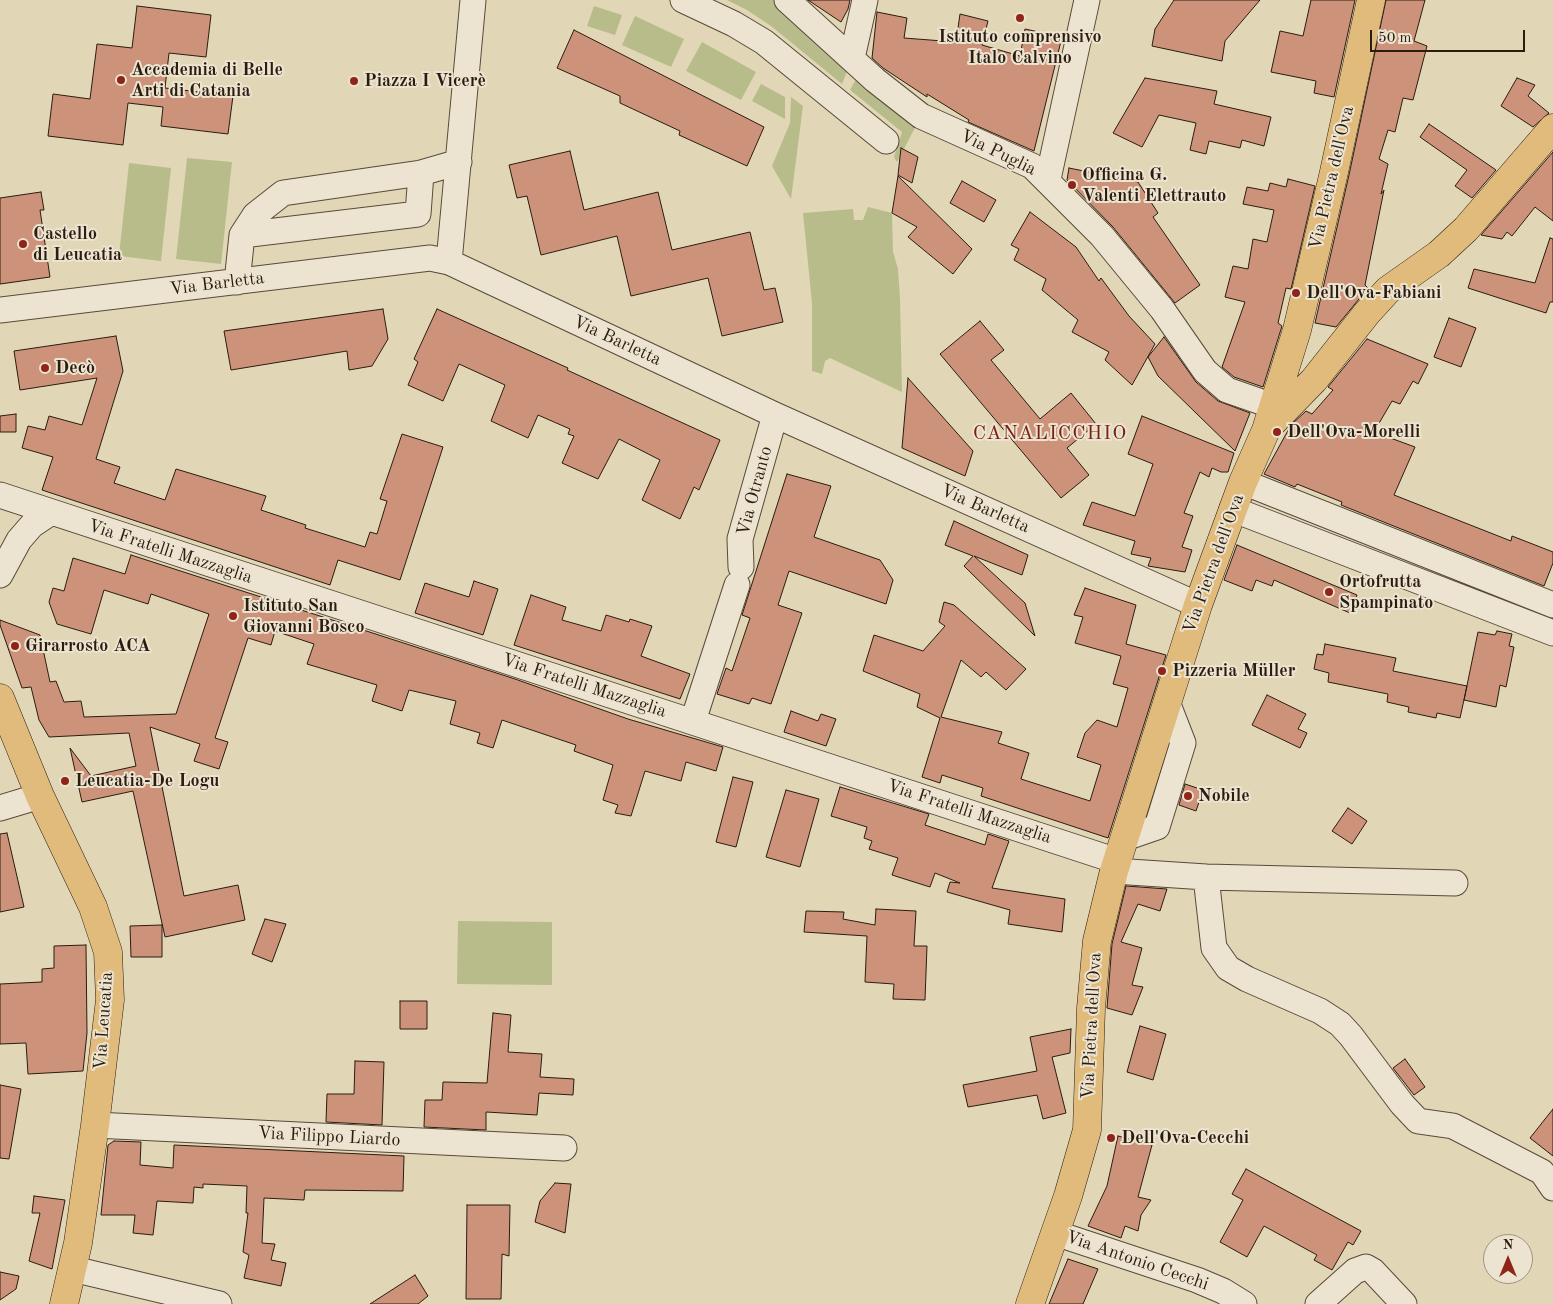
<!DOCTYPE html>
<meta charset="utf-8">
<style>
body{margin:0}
#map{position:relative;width:1553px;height:1304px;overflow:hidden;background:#e1d6b6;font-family:"Old Standard TT",serif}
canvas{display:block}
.north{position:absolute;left:1483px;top:1234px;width:50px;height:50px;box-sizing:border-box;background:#ece4d0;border:1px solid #9f9483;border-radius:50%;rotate:0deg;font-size:14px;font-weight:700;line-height:20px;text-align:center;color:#2b1c10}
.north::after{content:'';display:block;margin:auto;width:18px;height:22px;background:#8f2418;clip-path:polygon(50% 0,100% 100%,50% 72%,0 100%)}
.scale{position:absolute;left:1370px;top:30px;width:155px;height:22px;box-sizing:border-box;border:2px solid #2b1c10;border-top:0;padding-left:6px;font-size:15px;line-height:18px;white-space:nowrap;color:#2b1c10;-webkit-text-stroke:4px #ece4d0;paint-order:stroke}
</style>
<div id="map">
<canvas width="1553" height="1304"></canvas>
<div class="north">N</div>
<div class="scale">50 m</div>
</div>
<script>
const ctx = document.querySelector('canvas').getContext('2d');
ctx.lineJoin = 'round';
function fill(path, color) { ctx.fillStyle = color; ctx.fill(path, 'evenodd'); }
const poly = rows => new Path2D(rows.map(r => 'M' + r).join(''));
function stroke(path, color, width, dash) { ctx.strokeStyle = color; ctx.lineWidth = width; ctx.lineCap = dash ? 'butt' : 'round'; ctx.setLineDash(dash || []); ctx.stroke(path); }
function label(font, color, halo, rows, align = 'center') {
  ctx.font = font + ' "Old Standard TT",serif'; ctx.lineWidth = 4; ctx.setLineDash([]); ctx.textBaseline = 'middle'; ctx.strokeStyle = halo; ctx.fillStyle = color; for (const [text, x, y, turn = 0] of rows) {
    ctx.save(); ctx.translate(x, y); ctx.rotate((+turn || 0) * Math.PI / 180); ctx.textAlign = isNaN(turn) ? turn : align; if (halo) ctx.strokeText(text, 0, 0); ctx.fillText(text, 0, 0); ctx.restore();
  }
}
const green = poly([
 [727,0,778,0,848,69,842,84,771,26,747,10],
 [594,6,622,15,615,35,587,26],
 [635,16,684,39,671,67,622,45],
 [702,42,756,72,741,100,686,71],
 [857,77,918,122,897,162,894,157,902,132,850,90],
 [761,84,785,97,785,119,752,101],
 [791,97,803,106,791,199,772,166,790,123],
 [187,158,232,162,221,264,176,259],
 [129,163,171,168,161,261,119,256],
 [868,207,892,213,893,252,898,269,900,299,902,392,830,358,825,361,822,374,812,371,812,303,803,213,853,209,854,220,863,220],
 [458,921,552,922,552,985,457,984]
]);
const building = poly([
 [808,0,850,0,848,9,841,22,808,0],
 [1174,0,1260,0,1225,41,1222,61,1152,46,1155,29,1174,0],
 [1311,0,1355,0,1334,97,1314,93,1316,81,1271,72,1280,31,1303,36,1311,0],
 [1386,0,1425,0,1414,41,1427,46,1413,100,1403,98,1395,132,1388,130,1379,159,1388,164,1381,194,1384,190,1365,285,1368,288,1336,327,1315,323,1349,175,1386,0],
 [137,6,211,15,206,57,169,53,165,88,233,96,228,134,161,126,163,107,128,103,123,145,48,136,53,94,90,99,97,44,132,48,137,6],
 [877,12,907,18,904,38,956,42,960,14,988,21,982,45,1020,56,1025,29,1062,37,1034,151,968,122,969,120,927,94,927,97,883,68,872,58,877,12],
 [574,30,764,127,747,166,679,135,680,131,620,103,620,96,557,68,574,30],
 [1145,78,1217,91,1214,104,1271,117,1264,146,1242,140,1240,148,1209,141,1206,154,1190,150,1196,123,1159,115,1142,147,1113,133,1145,78],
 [1517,78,1535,85,1528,96,1549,113,1533,127,1501,106,1517,78],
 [1429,124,1496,170,1472,198,1455,186,1467,170,1420,137,1429,124],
 [901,148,918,157,912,183,898,175,901,148],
 [570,151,584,210,658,192,672,250,750,232,764,290,775,288,783,322,722,336,708,278,631,296,617,236,541,255,527,196,517,198,509,165,570,151],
 [1553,152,1553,221,1535,207,1512,236,1507,232,1502,239,1481,235,1553,152],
 [1069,168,1138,182,1158,213,1153,217,1200,285,1175,303,1113,227,1067,180,1069,168],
 [898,176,972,249,953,274,908,237,917,227,892,213,898,176],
 [1288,179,1315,186,1291,289,1286,288,1278,323,1282,326,1263,387,1234,377,1222,367,1245,302,1225,297,1233,266,1248,269,1253,239,1267,242,1274,210,1243,204,1247,187,1268,191,1270,183,1286,187,1288,179],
 [962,181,996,200,984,222,950,203,962,181],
 [41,192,44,210,40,210,50,277,0,284,0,198,41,192],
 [1030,212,1076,247,1099,281,1101,278,1129,316,1155,344,1132,385,1105,360,1109,352,1072,332,1078,320,1042,290,1046,279,1014,260,1019,249,1011,245,1030,212],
 [1550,238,1553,239,1553,302,1550,302,1546,313,1468,288,1474,269,1535,283,1550,238],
 [383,309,388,339,372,366,349,370,347,351,231,370,224,331,383,309],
 [437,309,568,368,567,370,720,440,699,490,694,487,680,519,642,500,660,460,619,439,598,479,562,463,574,436,568,434,570,429,538,415,528,438,491,421,505,385,459,364,443,401,408,385,418,362,414,359,437,309],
 [1449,318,1476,328,1461,367,1434,357,1449,318],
 [980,321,1004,350,991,360,1040,419,1071,393,1096,424,1067,448,1089,475,1061,498,940,354,980,321],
 [116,336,123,371,96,459,120,467,114,483,165,500,176,469,266,496,261,510,306,525,305,528,365,547,370,532,377,534,387,501,380,499,402,434,443,447,400,580,338,560,330,585,42,490,53,457,22,448,28,426,45,430,49,416,82,425,97,378,20,390,14,351,116,336],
 [1164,337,1196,382,1218,401,1250,413,1235,451,1158,376,1148,357,1164,337],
 [1367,339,1428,364,1418,384,1413,381,1400,404,1392,401,1374,432,1415,447,1394,495,1511,541,1512,536,1553,552,1553,563,1544,586,1341,505,1342,502,1297,484,1295,487,1264,474,1291,425,1306,411,1312,414,1333,390,1328,387,1367,339],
 [908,378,973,451,965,476,902,448,908,378],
 [16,414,16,432,0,432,0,416,16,414],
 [1142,416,1234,453,1228,472,1221,472,1212,468,1209,477,1200,472,1184,513,1193,516,1182,547,1192,550,1185,572,1148,566,1151,558,1131,554,1135,541,1083,525,1092,502,1135,516,1153,464,1128,454,1142,416],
 [787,474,831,486,814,537,880,560,893,580,886,604,789,571,778,605,802,613,771,704,752,698,749,704,717,694,726,668,732,671,750,618,742,615,787,474],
 [954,521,1028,555,1022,575,974,556,1025,603,1035,636,964,566,973,556,945,545,954,521],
 [1237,545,1357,595,1350,613,1274,580,1272,586,1256,580,1252,591,1224,580,1237,545],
 [131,555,515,679,628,719,723,747,716,771,686,762,681,781,645,771,631,816,615,813,618,805,603,800,613,765,574,751,576,745,502,720,493,748,477,743,480,733,450,724,456,701,409,690,402,711,372,701,377,685,307,664,314,644,275,631,271,645,248,638,215,738,228,742,219,769,194,761,200,744,150,727,184,896,238,885,245,920,165,937,133,791,82,802,70,748,91,776,136,766,129,733,49,737,39,720,31,687,22,688,0,625,0,620,40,635,50,682,56,681,64,702,81,701,84,717,176,714,209,614,151,594,148,604,104,590,91,634,57,624,49,602,53,588,64,591,73,558,125,574,131,555],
 [474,581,498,589,483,635,415,613,425,583,469,597,474,581],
 [1085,588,1136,605,1126,644,1166,655,1108,838,981,796,983,788,942,775,940,783,922,777,940,718,917,707,920,694,863,671,874,635,923,651,945,626,939,622,944,602,954,605,1026,669,1006,690,986,672,981,677,961,660,941,717,1002,732,998,743,1029,753,1021,779,1090,801,1101,765,1077,757,1085,733,1097,720,1117,727,1128,688,1113,684,1121,656,1075,643,1083,617,1074,615,1085,588],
 [531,595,566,607,562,620,601,631,606,615,629,622,630,619,652,626,641,656,690,674,680,699,514,645,531,595],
 [1497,631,1512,634,1509,646,1514,647,1506,687,1500,685,1496,707,1464,700,1478,632,1495,635,1497,631],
 [1325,644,1396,658,1393,671,1467,686,1460,718,1437,713,1436,718,1408,712,1409,707,1387,702,1388,694,1328,682,1329,673,1314,669,1317,654,1323,655,1325,644],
 [1267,695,1306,714,1298,729,1307,733,1300,748,1252,725,1267,695],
 [791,711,818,721,821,714,836,719,826,746,784,732,791,711],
 [733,777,753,782,736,847,716,842,733,777],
 [1185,784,1203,790,1196,811,1179,805,1185,784],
 [840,787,929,814,925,825,985,845,988,834,1009,841,992,888,1065,899,1062,932,1008,924,1010,910,947,892,950,882,960,883,935,873,930,887,892,875,898,858,869,849,872,841,864,838,867,827,831,816,840,787],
 [786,790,819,799,800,867,766,857,786,790],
 [1348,808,1367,821,1352,844,1332,831,1348,808],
 [7,833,24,907,0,912,0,834,7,833],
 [1126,886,1167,889,1160,911,1138,904,1121,942,1142,948,1132,985,1143,987,1132,1015,1107,1008,1112,944,1126,886],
 [876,909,916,911,914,946,927,946,925,1000,893,999,894,984,865,982,867,936,804,932,806,911,844,912,843,919,875,925,876,909],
 [265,919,286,924,272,962,252,954,265,919],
 [162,925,162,957,131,957,130,926,162,925],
 [86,945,87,1033,83,1071,28,1074,26,1043,0,1044,0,984,42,982,42,969,54,968,54,946,86,945],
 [400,1001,427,1001,427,1029,400,1029,400,1001],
 [493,1013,511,1015,508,1052,542,1054,540,1077,574,1079,573,1095,539,1093,537,1115,486,1112,486,1130,424,1127,425,1100,442,1100,443,1082,487,1083,493,1013],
 [1140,1026,1166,1034,1153,1080,1127,1072,1140,1026],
 [1071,1029,1070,1053,1052,1057,1066,1113,1043,1119,1037,1095,968,1107,963,1085,1037,1071,1030,1037,1071,1029],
 [1405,1059,1425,1087,1414,1095,1393,1068,1405,1059],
 [355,1061,384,1062,382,1125,326,1122,327,1094,354,1094,355,1061],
 [0,1085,21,1089,9,1159,0,1158,0,1085],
 [1553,1109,1553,1156,1530,1138,1553,1109],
 [1118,1136,1152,1145,1138,1197,1151,1200,1141,1215,1138,1231,1125,1226,1121,1238,1088,1226,1107,1186,1118,1136],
 [114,1141,141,1142,140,1165,173,1168,174,1145,404,1156,403,1191,305,1190,304,1200,264,1198,262,1243,275,1244,271,1260,286,1263,281,1286,244,1278,249,1255,243,1252,248,1213,246,1213,247,1186,203,1184,203,1188,194,1187,193,1203,157,1201,153,1235,133,1233,135,1215,101,1215,108,1145,114,1141],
 [1246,1169,1361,1231,1353,1245,1348,1242,1332,1270,1314,1260,1317,1255,1264,1226,1247,1257,1220,1242,1243,1200,1232,1194,1246,1169],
 [555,1183,571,1184,565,1233,535,1222,540,1201,555,1183],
 [34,1196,65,1200,52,1269,29,1261,40,1213,32,1213,34,1196],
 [467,1205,510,1205,509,1256,502,1254,501,1299,466,1299,467,1205],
 [1068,1259,1098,1269,1083,1304,1049,1304,1068,1259],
 [0,1272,19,1276,16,1289,0,1300,0,1272],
 [415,1275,428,1296,418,1304,370,1304,415,1275]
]);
const minor = poly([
 [683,0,734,24,764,42,886,141],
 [787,0,875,80,921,116,1032,166,1102,236,1162,309,1205,371,1227,390,1273,406],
 [852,58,865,0],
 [1048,179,1087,0],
 [242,235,418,214,421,173],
 [449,262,473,0],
 [237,282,242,235,255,215,283,193,421,173,459,162],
 [0,310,430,258,449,262,775,415,1198,605],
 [1243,482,1553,605],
 [0,495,1117,861],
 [1232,509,1553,633],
 [741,567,740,539,775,415],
 [0,575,19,540,32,525,50,513],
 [693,721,737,585],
 [0,808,40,796],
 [1125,838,1157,827,1183,743,1167,702],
 [1114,871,1206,877,1214,948,1228,968,1247,979,1320,1011,1340,1024,1351,1036,1402,1104,1418,1121,1453,1126,1542,1172,1553,1188],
 [1206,877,1455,883],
 [95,1125,564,1148],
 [1055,1233,1197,1280,1223,1291,1244,1304],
 [73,1269,219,1304],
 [1318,1304,1355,1271,1366,1267,1373,1271,1404,1304]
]);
const major = poly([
 [1269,426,1314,380,1367,313,1388,290,1439,254,1466,229,1553,128],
 [0,698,40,796,93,907,108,952,110,1000,95,1125,78,1243,64,1304],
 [1030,1304,1068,1196,1087,1130,1091,1008,1097,941,1114,871,1198,605,1243,482,1266,430,1297,330,1334,172,1371,0]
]);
const markers = [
 [1020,18,5,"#8f2418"],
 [121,80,5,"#8f2418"],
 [354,81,5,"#8f2418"],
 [1072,185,5,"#8f2418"],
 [23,244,5,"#8f2418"],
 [1296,293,5,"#8f2418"],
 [45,368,5,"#8f2418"],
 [1277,432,5,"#8f2418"],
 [1329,592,5,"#8f2418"],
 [233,616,5,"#8f2418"],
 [15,646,5,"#8f2418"],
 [1162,671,5,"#8f2418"],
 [65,781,5,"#8f2418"],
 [1188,796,5,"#8f2418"],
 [1111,1138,5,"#8f2418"]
];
const poiNames = [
 ["Istituto comprensivo",1020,37,"center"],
 ["Italo Calvino",1020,58,"center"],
 ["Accademia di Belle",131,70],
 ["Arti di Catania",131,91],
 ["Piazza I Vicerè",364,81],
 ["Officina G.",1082,175],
 ["Valenti Elettrauto",1082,196],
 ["Castello",33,234],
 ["di Leucatia",33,255],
 ["Dell'Ova-Fabiani",1306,293],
 ["Decò",55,368],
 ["Dell'Ova-Morelli",1287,432],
 ["Ortofrutta",1339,582],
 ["Spampinato",1339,603],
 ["Istituto San",243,606],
 ["Giovanni Bosco",243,627],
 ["Girarrosto ACA",25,646],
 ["Pizzeria Müller",1172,671],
 ["Leucatia-De Logu",75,781],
 ["Nobile",1198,796],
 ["Dell'Ova-Cecchi",1121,1138]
];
const streetNames = [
 ["Via Puglia",998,153,26],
 ["Via Pietra dell'Ova",1332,178,-77],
 ["Via Barletta",217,284,-7],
 ["Via Barletta",617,341,25],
 ["Via Otranto",755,491,-75],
 ["Via Barletta",985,509,24],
 ["Via Fratelli Mazzaglia",170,552,18],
 ["Via Pietra dell'Ova",1214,564,-70],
 ["Via Fratelli Mazzaglia",584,686,18],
 ["Via Fratelli Mazzaglia",969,812,18],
 ["Via Leucatia",104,1021,-86],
 ["Via Pietra dell'Ova",1092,1026,-87],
 ["Via Filippo Liardo",329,1137,3],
 ["Via Antonio Cecchi",1137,1261,19]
];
const quarterNames = [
 ["CANALICCHIO",1050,434]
];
fill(green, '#b8bc8b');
fill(building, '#cd937a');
stroke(building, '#2b1c10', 1);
stroke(minor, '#584a3a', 27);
stroke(major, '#2b1c10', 29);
stroke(minor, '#ece4d0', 25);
stroke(major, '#e0bb7b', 28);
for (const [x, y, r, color] of markers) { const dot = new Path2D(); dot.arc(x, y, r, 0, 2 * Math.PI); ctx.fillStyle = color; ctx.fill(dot); stroke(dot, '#ece4d0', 2); }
label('bold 18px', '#2b1c10', '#ece4d0', poiNames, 'left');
label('18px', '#2b1c10', '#ece4d0', streetNames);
ctx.letterSpacing = '1px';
label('20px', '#7a1f14', '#ece4d0', quarterNames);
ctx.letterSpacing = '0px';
</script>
